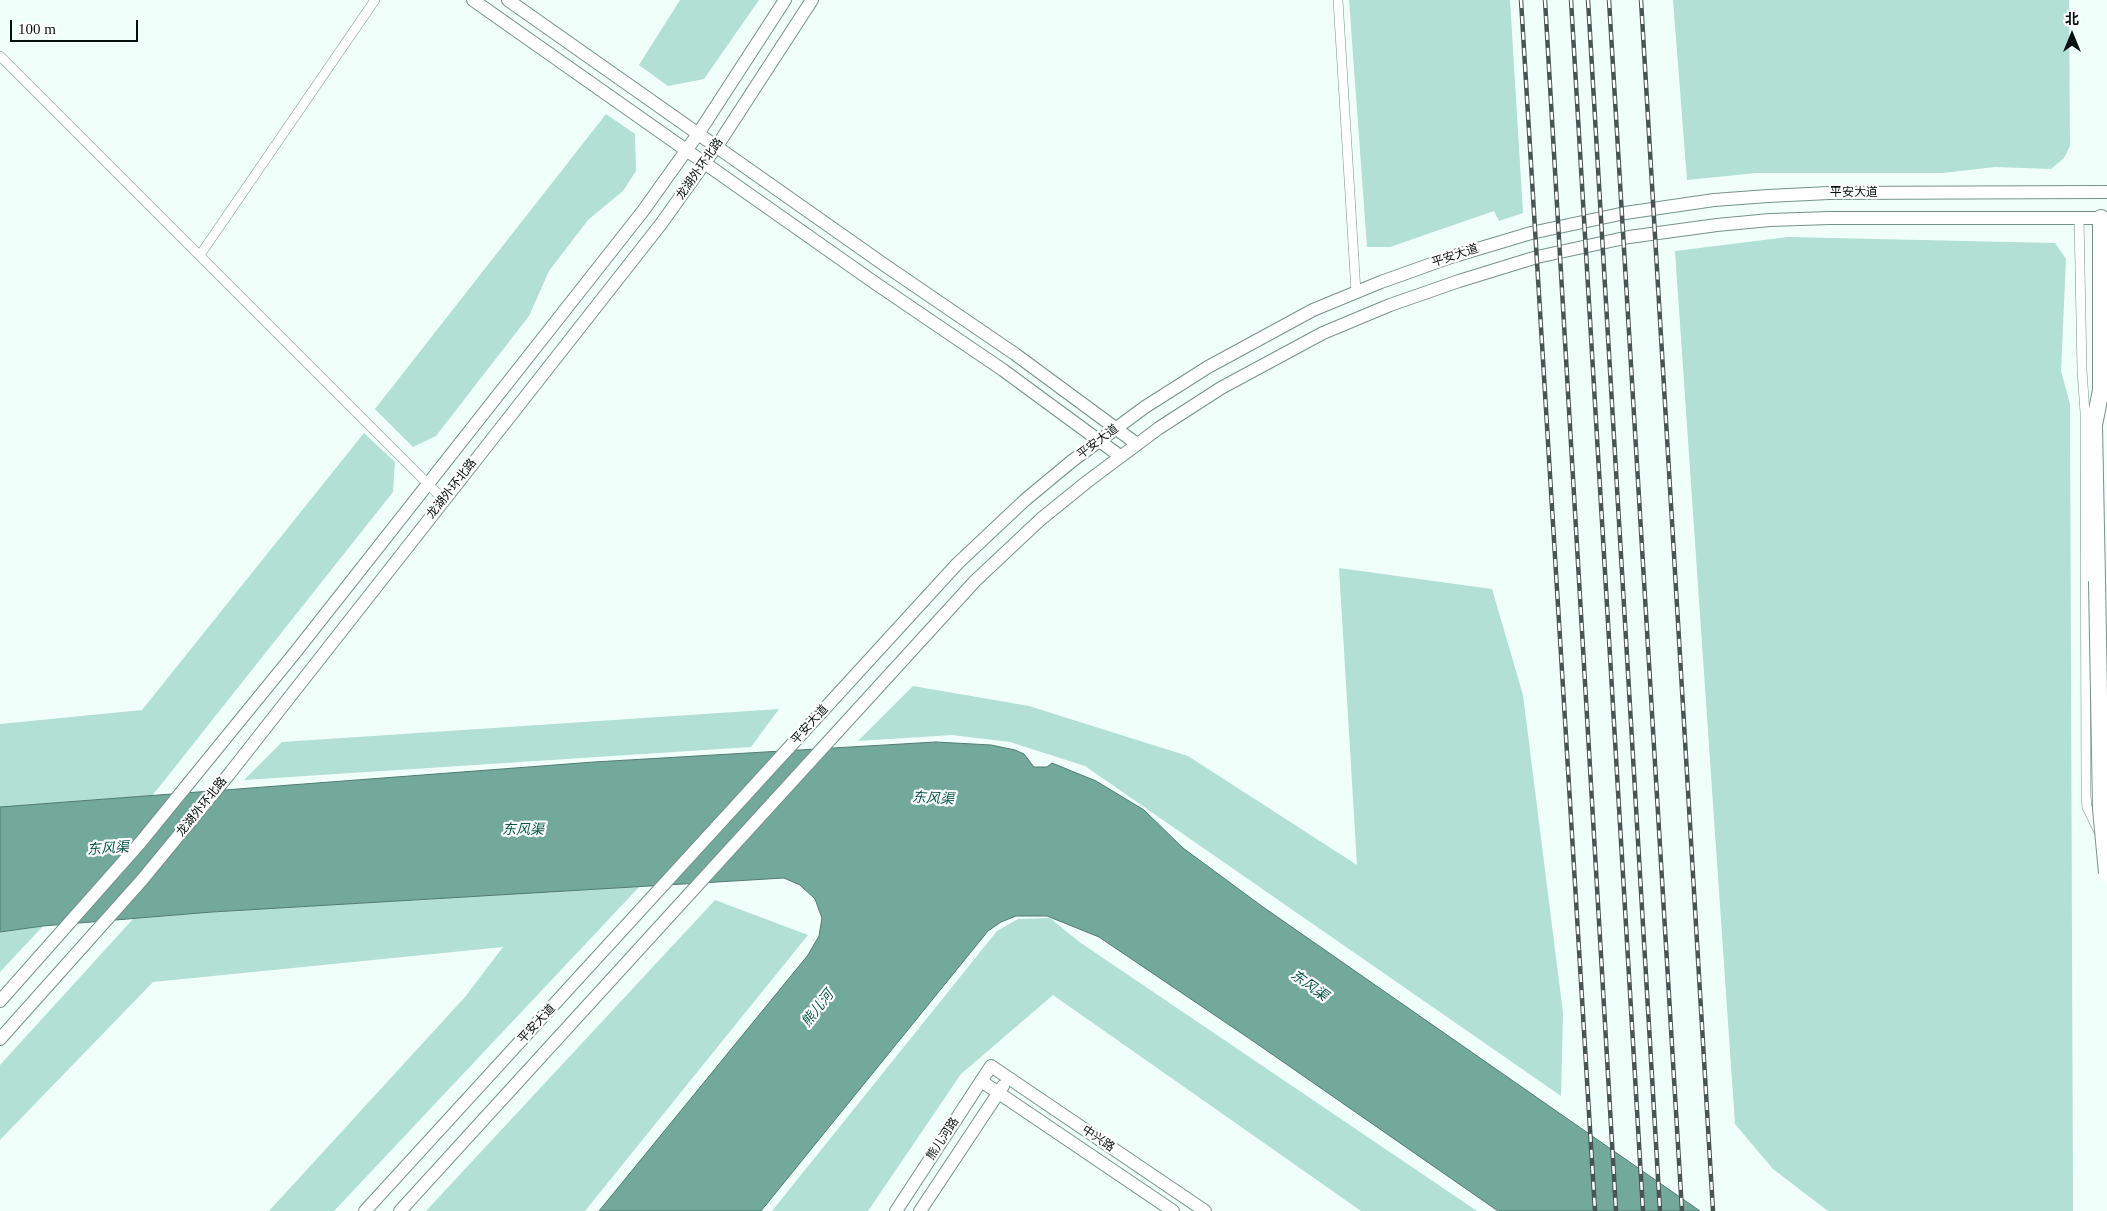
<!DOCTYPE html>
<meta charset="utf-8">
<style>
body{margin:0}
#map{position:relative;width:2107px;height:1211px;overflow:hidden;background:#f1fffb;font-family:"Times New Roman","Noto Sans SC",serif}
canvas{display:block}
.north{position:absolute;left:2047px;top:10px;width:50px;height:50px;-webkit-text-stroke:4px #fff;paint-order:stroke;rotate:0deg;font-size:14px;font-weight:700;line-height:20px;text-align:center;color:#06110e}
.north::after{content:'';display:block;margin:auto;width:18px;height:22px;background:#06110e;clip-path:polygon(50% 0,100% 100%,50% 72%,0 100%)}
.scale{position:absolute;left:10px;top:20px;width:128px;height:22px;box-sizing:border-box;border:2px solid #06110e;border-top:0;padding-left:6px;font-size:15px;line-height:18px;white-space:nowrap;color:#06110e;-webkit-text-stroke:4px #fff;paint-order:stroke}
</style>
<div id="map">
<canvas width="2107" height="1211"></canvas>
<div class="north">北</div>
<div class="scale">100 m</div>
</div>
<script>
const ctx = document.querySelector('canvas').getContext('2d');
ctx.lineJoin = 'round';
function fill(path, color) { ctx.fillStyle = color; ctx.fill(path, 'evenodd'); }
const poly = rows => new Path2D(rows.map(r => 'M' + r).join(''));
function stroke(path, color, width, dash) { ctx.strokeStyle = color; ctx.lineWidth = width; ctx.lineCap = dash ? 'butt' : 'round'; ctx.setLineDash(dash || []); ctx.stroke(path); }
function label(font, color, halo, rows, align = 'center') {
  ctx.font = font + ' "Times New Roman","Noto Sans SC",serif'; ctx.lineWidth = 4.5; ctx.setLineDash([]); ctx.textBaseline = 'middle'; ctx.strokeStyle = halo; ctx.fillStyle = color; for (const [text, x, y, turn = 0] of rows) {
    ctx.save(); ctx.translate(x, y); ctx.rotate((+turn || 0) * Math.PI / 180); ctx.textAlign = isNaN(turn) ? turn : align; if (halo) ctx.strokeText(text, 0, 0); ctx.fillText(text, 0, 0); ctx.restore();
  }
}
const green = poly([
 [680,0,759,0,704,79,668,86,639,65],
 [1349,0,1510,0,1523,213,1499,221,1494,211,1390,247,1367,247],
 [1673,0,2069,0,2070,146,2064,158,2051,169,1995,167,1943,173,1757,173,1687,180],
 [606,114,635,134,636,171,623,191,588,220,549,271,529,316,436,436,413,447,375,409],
 [1788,237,2055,243,2066,259,2061,371,2070,404,2073,1211,1828,1211,1773,1169,1735,1124,1675,251],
 [364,433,395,462,393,492,152,796,0,807,0,724,142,710],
 [1339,568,1492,589,1523,695,1563,1013,1561,1096,1085,766,1010,742,952,735,858,741,913,686,1029,706,1188,756,1357,865],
 [779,709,751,747,244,780,282,742],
 [641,885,334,1211,269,1211,465,997,503,947,153,982,0,1140,0,1065,133,919,212,912],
 [715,900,808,935,585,1211,426,1211],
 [1050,918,1078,941,1477,1211,1361,1211,1053,995,961,1074,868,1211,772,1211,997,931,1018,919],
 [43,926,0,972,0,932]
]);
const water = poly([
 [936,742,991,745,1015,750,1024,754,1034,767,1047,767,1052,763,1096,781,1144,810,1183,848,1263,907,1700,1211,1498,1211,1253,1041,1099,937,1047,916,1016,916,1001,922,988,931,761,1211,599,1211,808,955,819,936,822,918,815,899,800,885,784,878,212,912,43,926,0,932,0,807,594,762,936,742]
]);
const street = poly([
 [1338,0,1356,292],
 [0,56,444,500],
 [2079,218,2082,370,2085,413,2086,796,2087,807,2099,832],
 [200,255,375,0]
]);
const secondary = poly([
 [473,0,875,283,1003,370,1120,456],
 [508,0,886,266,1015,354,1137,444],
 [0,1001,140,843,294,654,643,211,698,134,785,0],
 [0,1039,142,880,230,773,661,224,721,140,812,0],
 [981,1081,1173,1211],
 [365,1211,957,564,1025,500,1072,461,1145,407,1208,367,1313,310,1381,282,1451,257,1531,233,1625,213,1714,200,1768,196,1829,193,2107,192],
 [400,1211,975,581,1041,519,1088,481,1159,428,1221,388,1323,333,1390,305,1459,281,1537,257,1629,237,1717,225,1770,220,1830,218,2107,218],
 [896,1211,991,1066,1205,1211],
 [920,1211,1003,1086]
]);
const highway = poly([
 [2097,581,2094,425,2101,390,2101,218]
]);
const rail = poly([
 [1521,0,1595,1211],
 [1545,0,1616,1211],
 [1571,0,1643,1211],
 [1588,0,1660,1211],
 [1609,0,1682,1211],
 [1641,0,1713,1211]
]);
const highwayBridge = poly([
 [2097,581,2101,809,2107,873]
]);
const streetNames = [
 ["龙湖外环北路",700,169,-55],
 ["平安大道",1854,193],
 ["平安大道",1455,256,-18],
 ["平安大道",1098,442,-37],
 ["龙湖外环北路",452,489,-52],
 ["平安大道",810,725,-48],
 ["龙湖外环北路",202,807,-51],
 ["平安大道",537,1024,-47],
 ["熊儿河路",943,1139,-57],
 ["中兴路",1098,1139,34]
];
const waterNames = [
 ["东风渠",933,799,3],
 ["东风渠",523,830],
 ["东风渠",108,849,-4],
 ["东风渠",1309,986,36],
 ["熊儿河",818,1009,-52]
];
fill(green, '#b2e0d4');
fill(water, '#73a99b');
stroke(water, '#527b71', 1);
stroke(street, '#74938b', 10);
stroke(secondary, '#74938b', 14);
stroke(highway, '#74938b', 18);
stroke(street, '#fff', 9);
stroke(secondary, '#fff', 12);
stroke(highway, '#fff', 16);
stroke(rail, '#495552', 4.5);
stroke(rail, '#fff', 2.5, [8]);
stroke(highwayBridge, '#74938b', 18, []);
stroke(highwayBridge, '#fff', 16);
label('12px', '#06110e', '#fff', streetNames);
label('italic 14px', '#065547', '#fff', waterNames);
</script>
